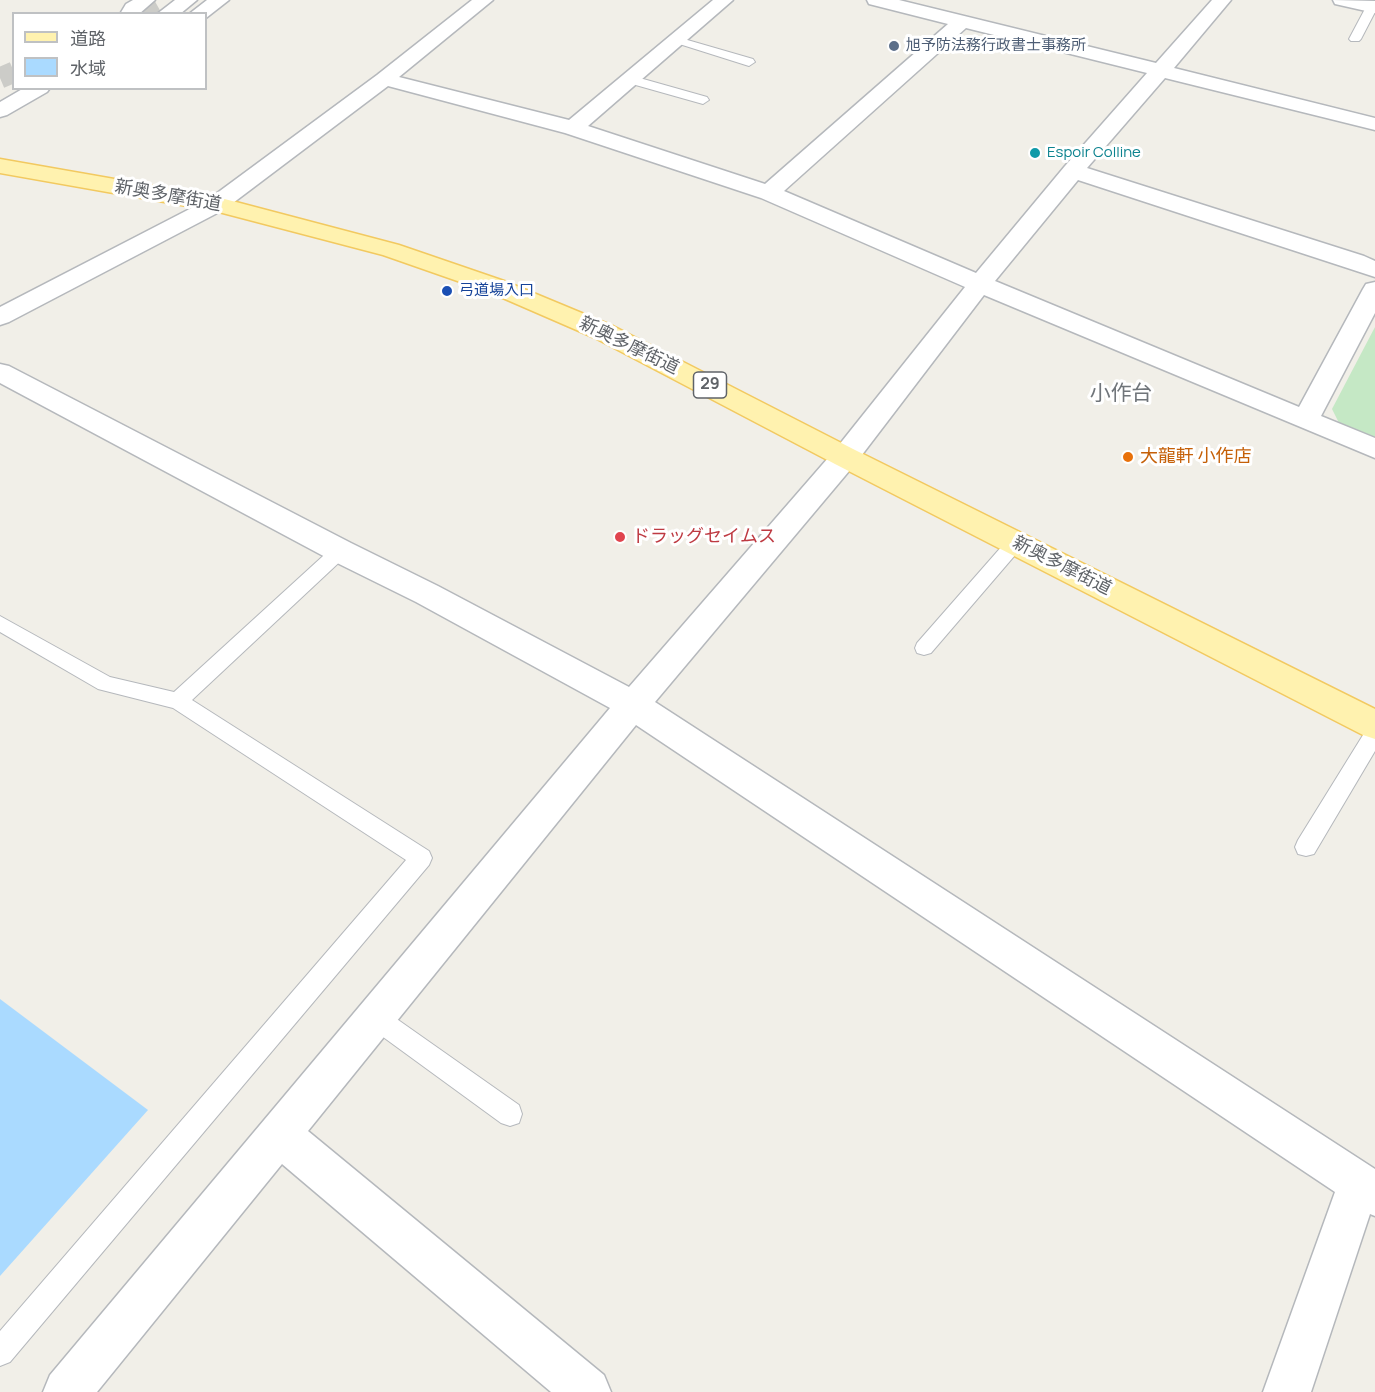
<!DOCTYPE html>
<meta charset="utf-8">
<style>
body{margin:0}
#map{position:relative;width:1375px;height:1392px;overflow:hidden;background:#f1efe8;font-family:Manrope,"Noto Sans JP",sans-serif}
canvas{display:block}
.legend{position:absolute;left:12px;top:12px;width:195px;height:78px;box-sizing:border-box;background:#fff;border:2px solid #bfc1c3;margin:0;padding:8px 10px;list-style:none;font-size:18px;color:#5f6368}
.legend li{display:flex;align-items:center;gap:12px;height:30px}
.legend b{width:30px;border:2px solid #bfc1c3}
</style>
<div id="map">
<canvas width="1375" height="1392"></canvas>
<ul class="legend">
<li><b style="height:8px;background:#fff2af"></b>道路</li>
<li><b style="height:16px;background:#aadaff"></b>水域</li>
</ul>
</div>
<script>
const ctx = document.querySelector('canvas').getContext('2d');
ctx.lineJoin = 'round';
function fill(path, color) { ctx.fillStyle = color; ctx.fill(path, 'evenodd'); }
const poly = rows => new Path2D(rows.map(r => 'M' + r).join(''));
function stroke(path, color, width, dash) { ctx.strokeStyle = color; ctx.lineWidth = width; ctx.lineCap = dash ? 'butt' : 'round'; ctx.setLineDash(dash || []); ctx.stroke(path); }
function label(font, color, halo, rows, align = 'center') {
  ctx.font = font + ' Manrope,"Noto Sans JP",sans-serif'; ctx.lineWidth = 6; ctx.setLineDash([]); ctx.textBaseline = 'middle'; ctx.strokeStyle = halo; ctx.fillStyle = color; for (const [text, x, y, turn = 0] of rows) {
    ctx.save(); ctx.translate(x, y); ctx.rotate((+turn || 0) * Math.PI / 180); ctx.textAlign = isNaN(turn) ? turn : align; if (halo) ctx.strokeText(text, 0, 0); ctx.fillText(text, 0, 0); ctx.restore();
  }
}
const green = poly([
 [1375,327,1375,438,1339,423,1332,409]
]);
const water = poly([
 [0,999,148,1110,0,1276]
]);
const motorwayTunnel = poly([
 [138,14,163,0],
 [0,78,14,72]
]);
const service = poly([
 [1375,4,1375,12,1361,39,1359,41,1351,41,1349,39,1366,7,1375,4],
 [677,37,753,59,755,62,749,66,673,42,673,38,677,37],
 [629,75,707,97,709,100,703,104,625,82,625,76,629,75],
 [1016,536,1022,537,1025,542,1022,547,931,653,924,655,917,653,915,648,917,643,1010,537,1016,536],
 [340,545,346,546,349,551,346,556,192,700,429,851,432,858,429,865,10,1362,0,1366,0,1331,406,860,173,708,98,689,0,632,0,616,110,677,174,692,334,546,340,545],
 [1375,725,1375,751,1314,854,1306,856,1298,854,1295,847,1298,840,1368,727,1375,725],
 [376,1007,384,1010,519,1105,522,1114,519,1123,510,1126,501,1123,368,1026,364,1018,368,1010,376,1007]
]);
const minor = poly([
 [133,0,155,0,139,14,120,14,126,4,133,0],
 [207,0,229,0,206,18,206,14,189,14,207,0],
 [472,0,493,0,399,77,569,120,713,0,733,0,588,126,765,184,948,24,869,4,867,0,899,0,1156,63,1212,0,1231,0,1174,68,1375,118,1375,130,1165,78,1087,168,1364,256,1375,261,1375,277,1078,180,995,281,1299,407,1363,289,1366,284,1375,282,1375,313,1321,416,1375,438,1375,458,984,295,855,464,655,702,1375,1169,1375,1216,1370,1214,1311,1392,1263,1392,1335,1192,636,725,308,1131,604,1375,611,1392,551,1392,282,1164,97,1392,43,1392,50,1375,610,708,416,602,329,559,0,383,0,364,9,366,351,543,438,586,629,687,835,450,965,287,761,198,565,133,388,86,225,209,9,322,0,325,0,307,209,199,377,75,472,0],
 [966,28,1147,73,1065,166,976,273,784,191,966,28],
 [1333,0,1375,1,1375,13,1335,4,1333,0]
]);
const tertiary = poly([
 [175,0,197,0,180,14,157,14,175,0],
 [24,88,50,88,47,92,7,115,0,117,0,102,24,88]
]);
const primary = poly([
 [0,159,217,197,399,245,507,282,613,326,855,450,1375,709,1375,739,1363,735,835,464,595,338,489,292,383,255,215,211,0,173,0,159]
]);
const markers = [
 [894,46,6,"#5c6f8a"],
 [1035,153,6,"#0f9aa8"],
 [447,291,6,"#1a4fb4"],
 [1128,457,6,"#e8710a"],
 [620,537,6,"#e0444e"]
];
const farServicenames = [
 ["旭予防法務行政書士事務所",906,46]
];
const farCulturenames = [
 ["Espoir Colline",1047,153]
];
const farTransitnames = [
 ["弓道場入口",459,291]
];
const shields = [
 [710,385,33]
];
const shieldNames = [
 ["29",710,385]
];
const streetNames = [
 ["新奥多摩街道",168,196,10],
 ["新奥多摩街道",629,346,26],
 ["新奥多摩街道",1062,566,27]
];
const foodNames = [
 ["大龍軒 小作店",1140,457]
];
const healthNames = [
 ["ドラッグセイムス",632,537]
];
const quarterNames = [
 ["小作台",1121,394]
];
fill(green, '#c5e8c5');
fill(water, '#aadaff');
stroke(motorwayTunnel, '#ccccc8', 21, [21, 10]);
stroke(service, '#b5b8bc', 2);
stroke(minor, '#b5b8bc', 3);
stroke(tertiary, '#b5b8bc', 3);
stroke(primary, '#f2c960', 3);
fill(service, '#fff');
fill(minor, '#fff');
fill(tertiary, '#fff');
fill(primary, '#fff2af');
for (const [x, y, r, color] of markers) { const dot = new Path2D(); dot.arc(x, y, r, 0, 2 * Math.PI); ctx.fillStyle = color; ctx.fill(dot); stroke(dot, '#fff', 2); }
label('15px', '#4e5e75', '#fff', farServicenames, 'left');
label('15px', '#0d838f', '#fff', farCulturenames, 'left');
label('15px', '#164399', '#fff', farTransitnames, 'left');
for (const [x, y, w] of shields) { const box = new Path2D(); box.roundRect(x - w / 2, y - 13, w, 26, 4.5); ctx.fillStyle = '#fff'; ctx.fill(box); stroke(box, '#5f6368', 1.5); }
label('bold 16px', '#5f6368', null, shieldNames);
label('18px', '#5f6368', '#fff', streetNames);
label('18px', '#c56008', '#fff', foodNames, 'left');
label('18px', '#be3a42', '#fff', healthNames, 'left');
label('21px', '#70757a', '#fff', quarterNames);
</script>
